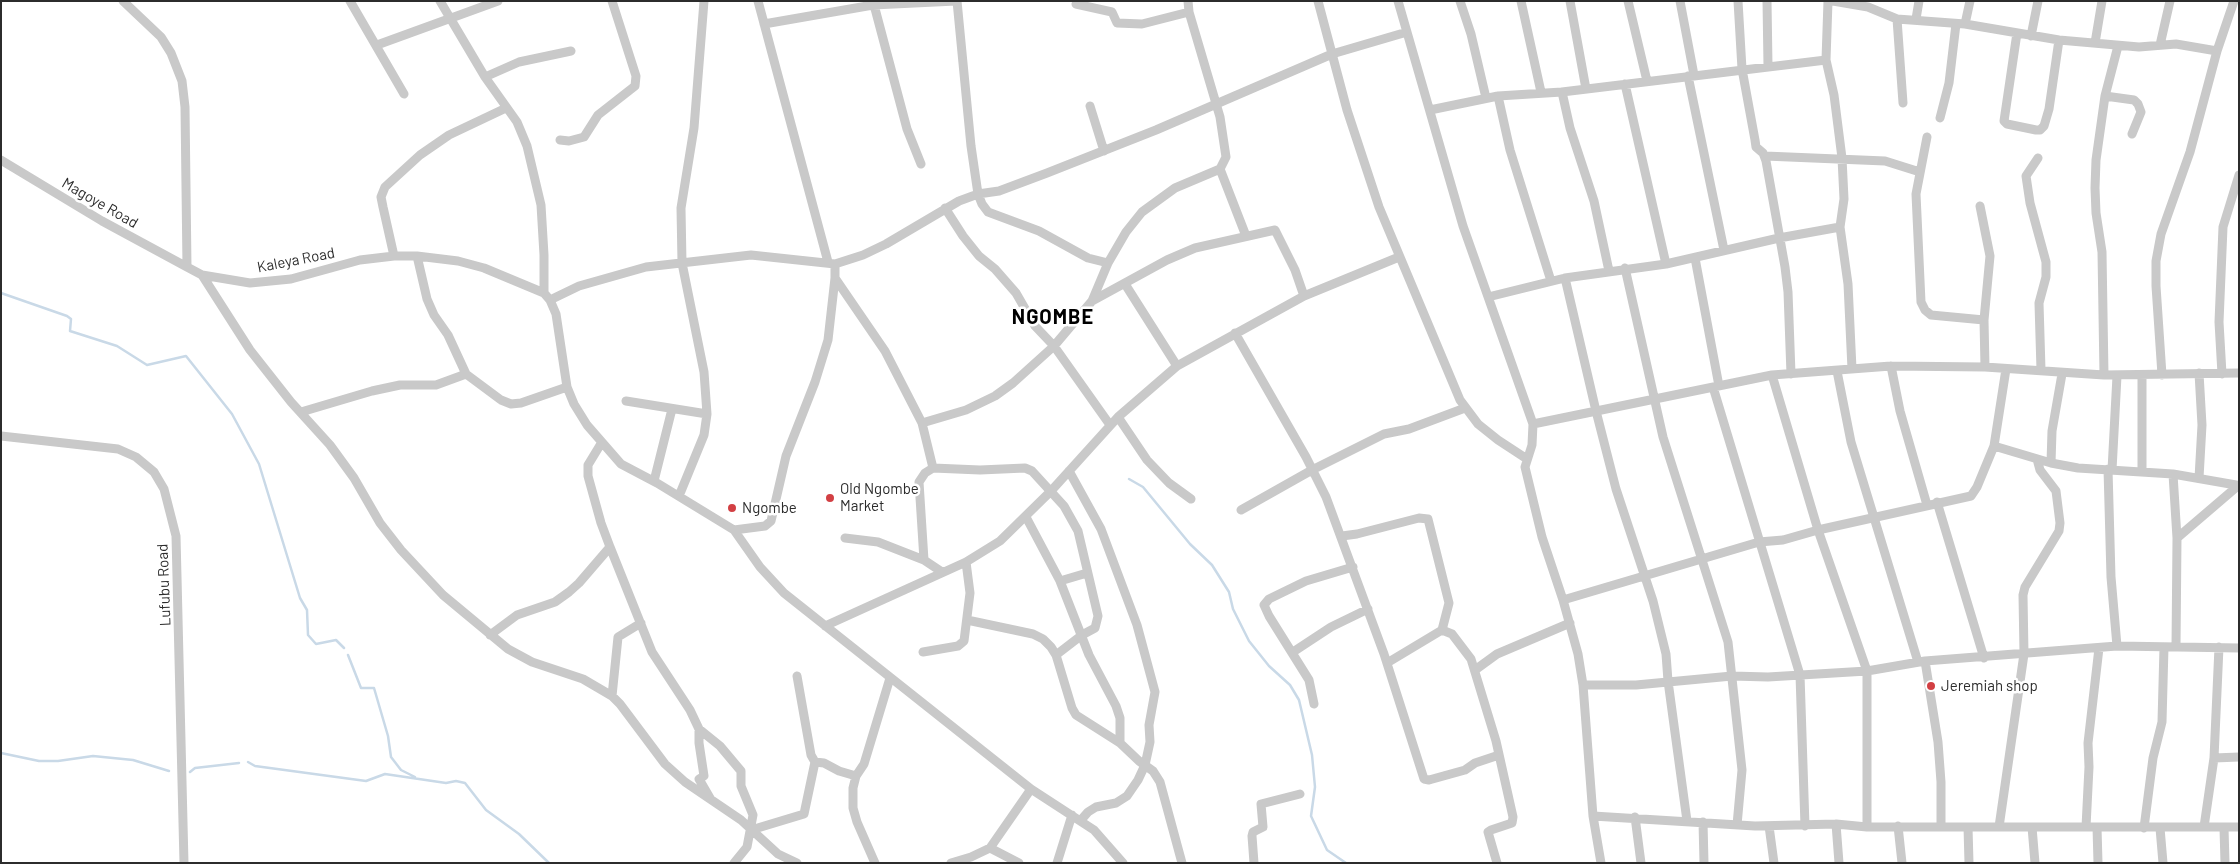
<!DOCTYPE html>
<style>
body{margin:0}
#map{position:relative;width:2240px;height:864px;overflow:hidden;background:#fff;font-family:Barlow,sans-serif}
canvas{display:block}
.frame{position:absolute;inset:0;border:2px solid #2c2c2c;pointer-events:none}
</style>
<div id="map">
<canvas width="2240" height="864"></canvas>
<div class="frame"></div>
</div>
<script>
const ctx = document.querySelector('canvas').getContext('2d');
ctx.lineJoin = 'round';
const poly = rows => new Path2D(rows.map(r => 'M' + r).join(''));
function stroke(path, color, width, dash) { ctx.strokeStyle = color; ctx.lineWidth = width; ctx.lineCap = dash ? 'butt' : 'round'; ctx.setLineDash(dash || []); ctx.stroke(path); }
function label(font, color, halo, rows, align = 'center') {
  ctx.font = font + ' Barlow,sans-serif'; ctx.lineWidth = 5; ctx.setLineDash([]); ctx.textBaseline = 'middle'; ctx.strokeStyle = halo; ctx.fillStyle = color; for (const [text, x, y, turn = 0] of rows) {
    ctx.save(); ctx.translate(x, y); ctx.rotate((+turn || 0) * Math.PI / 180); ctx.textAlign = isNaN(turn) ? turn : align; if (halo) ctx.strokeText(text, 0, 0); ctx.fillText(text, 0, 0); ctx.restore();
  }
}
const stream = poly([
 [1,293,67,316,71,319,70,331,117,346,147,365,186,356,232,414,259,464,300,598,307,610,308,635,316,644,336,640,344,648],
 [1129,479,1143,487,1190,544,1212,565,1229,592,1233,609,1249,641,1269,666,1290,685,1299,700,1312,755,1315,787,1311,816,1327,850,1346,863],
 [348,655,361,688,374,688,388,736,391,757,401,770,415,777],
 [1,753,39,761,58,761,93,756,133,760,169,771],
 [248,762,255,766,366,781,385,774,446,783,456,781,465,783,486,810,519,834,549,863],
 [190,772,195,768,239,763]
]);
const minor = poly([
 [123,1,161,37,171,53,182,81,185,107,187,267,202,275,250,283,291,279,360,260,394,256,417,256,458,261,484,268,544,293,550,300,556,314,567,387,574,404,587,425,621,464,657,483,734,530,760,567,784,593,1031,789,1094,830,1123,863],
 [350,1,404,94],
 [440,1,485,77,517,122,527,146,541,205,544,255,544,293],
 [758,1,828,262],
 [873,1,907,129,921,164],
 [957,1,971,146,978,194,982,204,988,212,1039,231,1088,258,1108,263],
 [1318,1,1347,110,1379,207,1460,400,1478,424,1498,440,1527,459],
 [1398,1,1463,226,1533,424,1532,445,1525,467,1542,537,1563,600,1578,654,1583,685,1593,816,1601,863],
 [1460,1,1471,34,1486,98],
 [1521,1,1541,92],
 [1570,1,1586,89],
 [1628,1,1647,81],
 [1680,1,1694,75],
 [1738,1,1742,69,1755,140,1756,147,1763,153,1766,161,1785,267,1788,292,1791,374],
 [1767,1,1768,66],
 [1828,1,1826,60,1834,95,1842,158,1844,199,1840,227,1848,284,1852,369],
 [1833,1,1868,7,1897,19,1965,24,2059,40,2139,47,2176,44,2217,51],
 [1076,4,1112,12,1117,23,1142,24,1189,12],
 [1897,19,1903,103],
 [1916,19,1919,1],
 [764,24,873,5,956,1],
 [1965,24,1970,1],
 [2017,33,2004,121,2007,124,2036,130,2040,130,2044,126,2049,109,2059,40],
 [2031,36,2038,1],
 [2095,43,2102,1],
 [377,45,498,1],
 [2160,45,2170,1],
 [1688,76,1724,250],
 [485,77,519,62,571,51],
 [1625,84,1666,264],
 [1562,92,1570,128,1594,201,1609,271],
 [1498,96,1510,150,1551,281],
 [2105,96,2134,100,2138,104,2141,112,2132,134],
 [1090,106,1104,151],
 [1430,110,1498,96,1562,92,1826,60],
 [1940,118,1949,83,1956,24],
 [1927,137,1916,194,1921,302,1925,310,1931,315,1984,320],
 [560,140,569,141,584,137,598,115,635,86,636,76,612,1],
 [1765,156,1885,161,1920,172],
 [2038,158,2026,176,2030,203,2046,262,2046,277,2039,303,2041,370],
 [1,160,102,221,187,267],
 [1220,169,1246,236],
 [1980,206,1990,256,1984,320,1985,367],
 [945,208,963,236,979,256,995,269,1016,293,1035,326,1054,346,1110,425],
 [394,256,383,207,381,197,385,187,420,155,449,135,506,108],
 [417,256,427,299,434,315,448,335,466,374,501,400,511,404,521,403,567,387],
 [1695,258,1719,386],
 [835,264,835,278,885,351,922,423,966,410,995,396,1013,383,1054,346,1092,301,1167,260,1195,248,1275,230,1295,270,1304,296],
 [1625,268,1663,437,1728,642,1742,770,1737,825],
 [202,275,250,350,291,402,330,445,354,478,380,523,401,550,443,595,508,649,532,662,583,679,612,696,620,704,665,764,685,782,741,820,778,854,797,863],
 [1565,278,1596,411,1616,489,1653,601,1666,654,1668,681,1687,821],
 [1125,284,1177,366],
 [1488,297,1565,278,1666,264,1779,238,1840,227],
 [550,300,579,286,646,267,751,255,835,264,863,255,886,244,959,201,978,194,999,191,1047,173,1156,130,1332,54,1407,32],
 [1092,301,1108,263,1126,232,1142,212,1175,188,1220,169,1226,157,1220,117,1189,12,1188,1],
 [1235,333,1306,457,1326,497,1384,654,1424,779,1429,780,1465,770,1475,763,1499,755],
 [1891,366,1900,411,1927,505],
 [1837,371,1851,442,1918,662],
 [2199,373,2202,425,2199,478],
 [2222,374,2219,322,2223,227,2239,175],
 [1772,375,1818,530,1867,671,1867,827],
 [2104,375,2102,252,2096,213,2095,188,2096,160,2105,96,2118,46],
 [2142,375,2142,471],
 [2162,375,2156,286,2156,261,2161,234,2190,152,2217,51,2234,1],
 [1713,387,1800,675,1805,826],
 [626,401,707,414],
 [301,412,372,391,400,385,436,385,466,374],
 [1118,417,1147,460,1169,483,1191,499],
 [922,423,933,468,925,473,919,482,924,560],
 [1533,424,1772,375,1891,366,1985,367,2104,375,2239,373],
 [1,436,118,449,136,457,154,472,164,489,176,536,184,863],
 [1994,446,2051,463,2078,468,2173,474,2236,485],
 [2051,463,2052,431,2062,374],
 [933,468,980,470,1025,468,1032,471,1064,506,1078,531,1098,616,1095,628,1082,635,1056,655],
 [2108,469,2111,577,2117,646],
 [2112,470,2117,376],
 [1069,471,1101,529,1137,625,1155,692,1149,725,1150,742,1145,765,1138,780,1127,796,1116,803,1096,807,1088,812,1081,820],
 [2173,474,2177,538],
 [654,481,672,409],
 [679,496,704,435,707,414,704,372,682,263,681,208,694,128,704,1],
 [1937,502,1984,658],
 [1241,510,1312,470,1384,434,1409,429,1465,408],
 [1026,517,1060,581,1089,655,1116,706,1120,718,1120,743],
 [734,530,765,526,771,521,786,456,815,382,828,340,835,278],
 [1342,536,1357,534,1419,518,1428,519,1449,603,1442,630],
 [845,538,878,542,924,560,942,572],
 [610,547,652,652,690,710,699,729,720,746,741,771,741,786,753,815,747,847,734,863],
 [1060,581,1087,573],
 [1563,600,1759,542,1783,540,1818,530,1971,496,1977,487,1994,446,2006,369],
 [967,620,1033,634,1043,639,1051,647,1056,655,1072,708,1076,715,1120,743,1139,761,1153,771,1160,782,1182,863],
 [825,626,966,562,1000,541,1051,491,1118,417,1177,366,1304,296,1399,257],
 [490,635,517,615,555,602,569,592,579,583,610,547,601,523,588,476,588,465,602,442],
 [2176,647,2177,538,2239,485],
 [923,652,958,646,964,641,970,593,966,562],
 [1293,652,1331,627,1368,609],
 [1925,661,1938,742,1941,782,1941,827],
 [1387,663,1442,630,1452,634,1471,659,1496,741,1513,817,1512,823,1491,830,1488,832,1497,863],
 [1475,670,1497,654,1570,623],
 [797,676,811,755,815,762,824,763,839,771,856,776],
 [1583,685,1636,685,1732,676,1768,677,1867,671,1925,661,2117,646,2239,648],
 [612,696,618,637,641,623],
 [1314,704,1309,680,1269,616,1264,605,1269,599,1306,581,1353,567],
 [699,729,699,743,704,776,699,779,710,798],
 [2214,758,2239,757],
 [1593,816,1755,826,1836,824,1867,827,2239,827],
 [1635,817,1641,863],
 [1703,822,1704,863],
 [1836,824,1839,863],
 [1769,826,1774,863],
 [1898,826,1902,863],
 [1968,827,1969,863],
 [1999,827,2024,654,2023,595,2025,587,2059,531,2060,523,2056,491,2040,470,2037,459],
 [2032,827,2035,863],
 [2086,827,2089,767,2088,743,2099,648],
 [2097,827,2098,863],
 [2204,827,2214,758,2219,647],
 [2144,828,2153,758,2162,722,2164,647],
 [2160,828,2163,863],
 [2224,828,2225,863],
 [751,830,804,814,815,762],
 [990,848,1019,863],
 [875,863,857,822,853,808,853,788,856,776,864,764,890,678],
 [951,863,971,857,990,848,1031,789],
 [1057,863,1072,815],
 [1254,863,1252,836,1253,832,1263,827,1261,804,1300,794]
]);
const markers = [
 [830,498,5,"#d23f43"],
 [732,508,5,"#d23f43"],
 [1931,686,5,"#d23f43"]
];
const streetNames = [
 ["Magoye Road",100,203,30],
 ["Kaleya Road",296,260,-11],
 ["Lufubu Road",164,585,-92]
];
const poiNames = [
 ["Old Ngombe",840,489],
 ["Market",840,506],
 ["Ngombe",742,508],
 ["Jeremiah shop",1941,686]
];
const districtNames = [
 ["NGOMBE",1053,317]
];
stroke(stream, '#c9d9e7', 2.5);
stroke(minor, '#c9c9c9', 9);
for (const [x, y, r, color] of markers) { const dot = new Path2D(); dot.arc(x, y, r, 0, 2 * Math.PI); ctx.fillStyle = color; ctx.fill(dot); stroke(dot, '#fff', 2); }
label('15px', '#2c2c2c', '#fff', streetNames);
label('15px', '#2c2c2c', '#fff', poiNames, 'left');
ctx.letterSpacing = '1px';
label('bold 20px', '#000', '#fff', districtNames);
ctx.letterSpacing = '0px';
</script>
